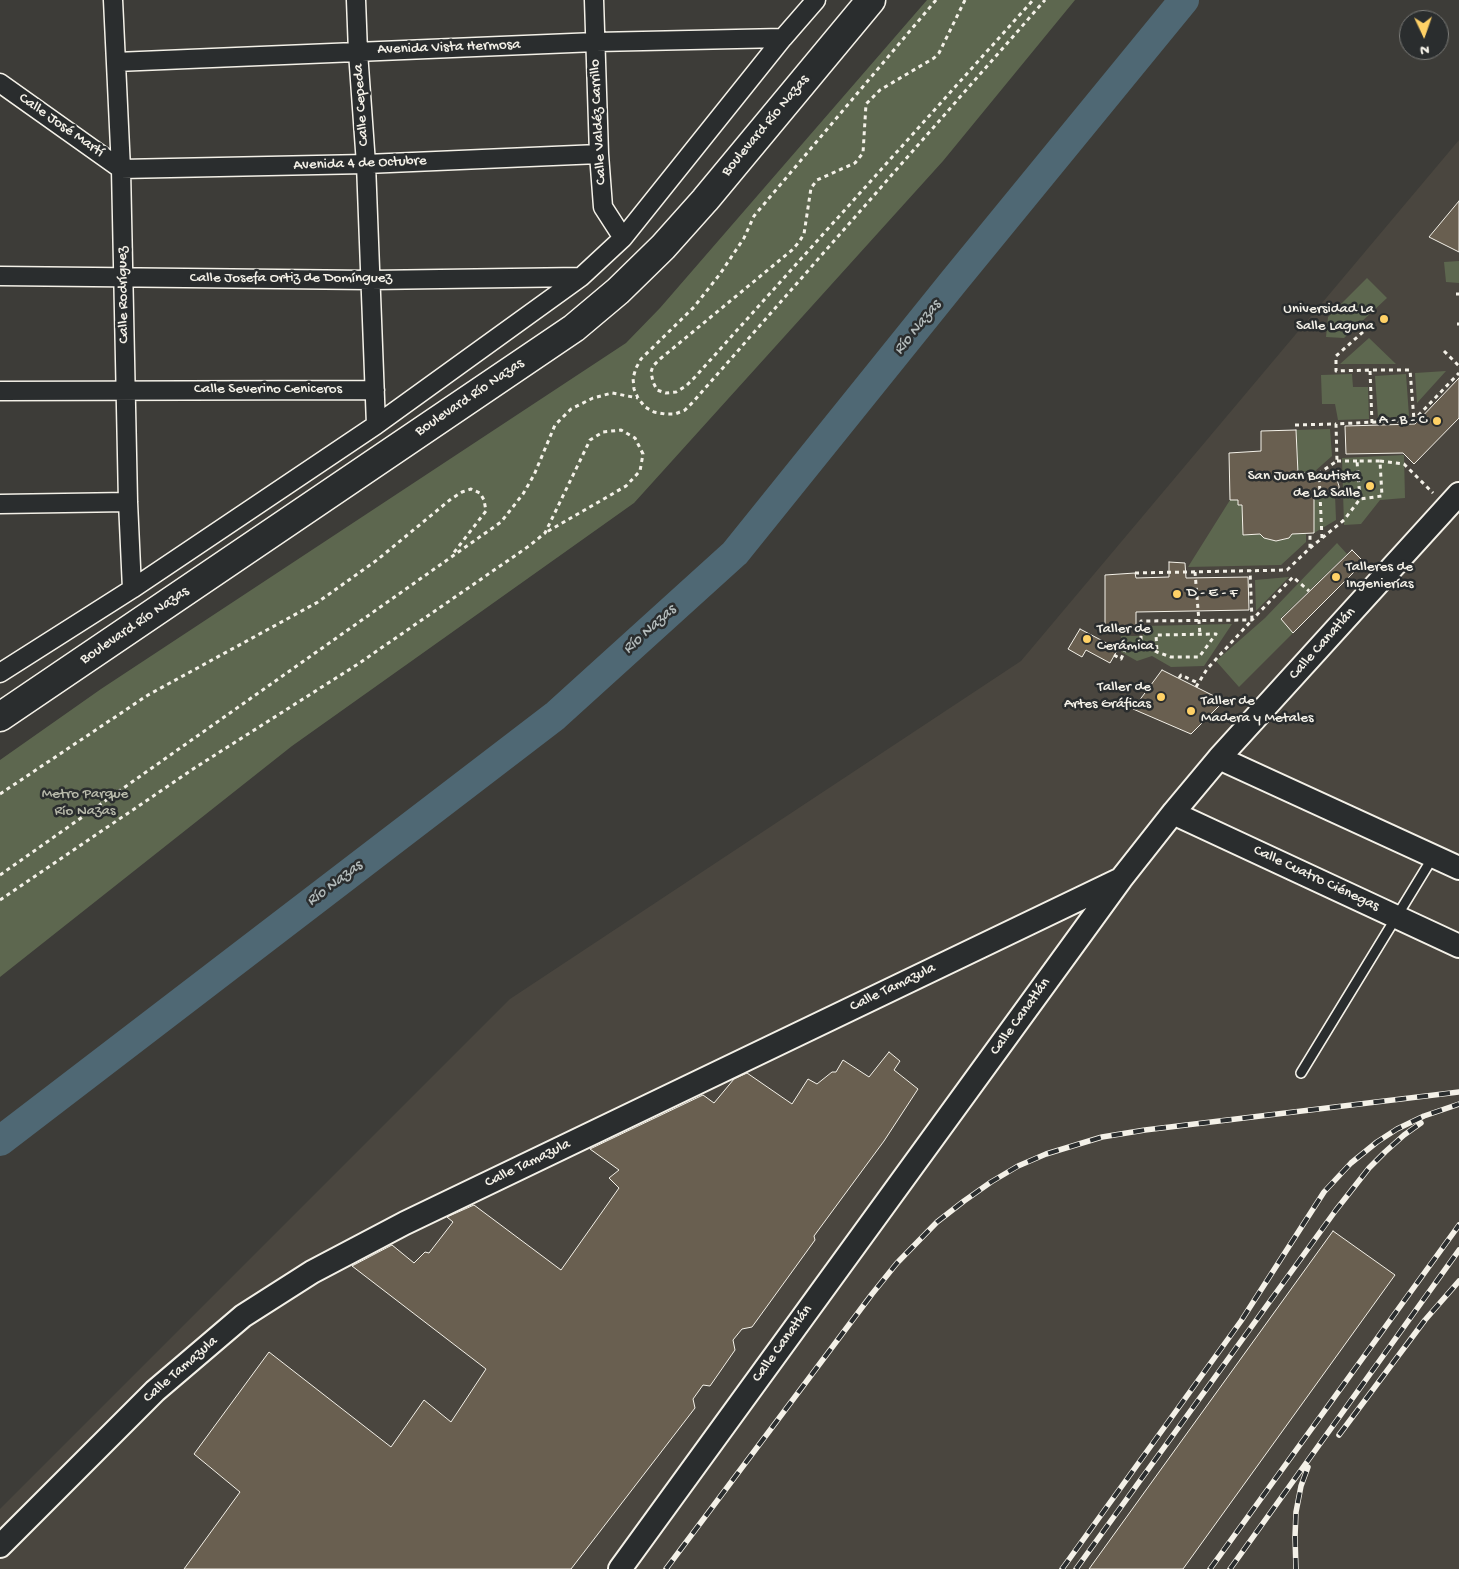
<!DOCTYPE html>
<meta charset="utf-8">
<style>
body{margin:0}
#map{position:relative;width:1459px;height:1569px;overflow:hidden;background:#3d3c38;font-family:"Gochi Hand",sans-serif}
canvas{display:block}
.north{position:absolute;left:1399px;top:10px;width:50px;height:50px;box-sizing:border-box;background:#2a2d2e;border:1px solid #7b7b78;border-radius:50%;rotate:177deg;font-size:14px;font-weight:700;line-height:20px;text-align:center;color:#f4f1e8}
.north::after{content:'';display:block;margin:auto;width:18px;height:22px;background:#ffd166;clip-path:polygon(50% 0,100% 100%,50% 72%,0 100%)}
</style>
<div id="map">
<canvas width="1459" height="1569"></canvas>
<div class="north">N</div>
</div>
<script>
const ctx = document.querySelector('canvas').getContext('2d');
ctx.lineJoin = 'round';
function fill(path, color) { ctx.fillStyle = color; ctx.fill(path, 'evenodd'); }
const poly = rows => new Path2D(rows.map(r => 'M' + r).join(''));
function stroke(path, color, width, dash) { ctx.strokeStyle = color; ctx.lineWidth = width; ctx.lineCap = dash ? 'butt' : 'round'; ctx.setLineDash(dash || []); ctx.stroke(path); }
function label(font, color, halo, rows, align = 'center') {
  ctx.font = font + ' "Gochi Hand",sans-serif'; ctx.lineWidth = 5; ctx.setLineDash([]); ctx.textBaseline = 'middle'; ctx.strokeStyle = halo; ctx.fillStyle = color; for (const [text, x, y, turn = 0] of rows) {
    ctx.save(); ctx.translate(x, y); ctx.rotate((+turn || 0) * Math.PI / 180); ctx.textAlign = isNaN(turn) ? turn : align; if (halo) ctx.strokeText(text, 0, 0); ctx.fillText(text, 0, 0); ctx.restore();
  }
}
const built = poly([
 [1459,140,1459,1569,0,1569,0,1509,510,999,1021,661]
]);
const green = poly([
 [927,0,1075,0,943,161,634,503,292,746,0,977,0,760,101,689,626,343,660,308],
 [1459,261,1459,283,1446,282,1444,262],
 [1367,278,1387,298,1344,338,1326,337,1328,317],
 [1369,338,1396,364,1340,364],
 [1446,371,1417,403,1415,373],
 [1352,374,1353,387,1368,387,1369,419,1338,420,1335,404,1322,404,1321,375],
 [1406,374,1409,416,1378,418,1375,376],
 [1330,429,1332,456,1314,472,1298,473,1296,430],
 [1404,455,1405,498,1380,500,1361,524,1344,525,1342,458],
 [1335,494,1336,520,1314,533,1314,496],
 [1230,500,1238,500,1238,505,1242,505,1244,535,1260,534,1264,538,1276,541,1289,538,1292,534,1306,534,1306,542,1281,565,1188,567],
 [1337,543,1347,554,1281,618,1293,633,1239,687,1216,661,1265,618],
 [1289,577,1256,611,1255,580],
 [1232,624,1204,666,1171,667,1152,656,1137,661,1121,652,1121,636,1143,636,1143,626]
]);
const river = poly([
 [0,1141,555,716,735,553,954,281,1184,0]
]);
const building = poly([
 [1459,201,1459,252,1429,237,1459,201],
 [1459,378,1459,418,1414,464,1403,453,1346,454,1345,426,1415,424,1459,378],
 [1296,430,1298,473,1314,472,1315,480,1337,480,1339,486,1339,490,1335,494,1314,496,1314,533,1292,534,1289,538,1276,541,1264,538,1260,534,1243,535,1242,505,1238,505,1238,500,1230,500,1229,453,1261,451,1261,431,1296,430],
 [1352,550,1364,562,1293,633,1281,619,1352,550],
 [1169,562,1185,563,1186,578,1248,577,1249,610,1136,612,1136,628,1105,628,1105,575,1135,573,1136,578,1169,577,1169,562],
 [1080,629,1118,649,1110,663,1086,650,1082,657,1068,649,1080,629],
 [1162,670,1224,701,1191,734,1133,709,1162,670],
 [889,1052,900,1061,894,1070,918,1089,884,1141,814,1236,815,1240,752,1327,742,1329,733,1340,735,1350,710,1386,703,1385,693,1399,695,1408,571,1569,184,1569,240,1492,194,1454,269,1352,391,1447,424,1400,451,1422,486,1369,352,1266,392,1245,414,1263,425,1252,429,1253,453,1222,447,1217,474,1205,561,1270,619,1188,609,1178,619,1170,590,1149,703,1095,714,1103,734,1079,747,1073,792,1104,808,1079,817,1084,832,1072,836,1072,843,1060,869,1077,889,1052],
 [1333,1231,1395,1275,1183,1569,1089,1569,1333,1231]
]);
const path = poly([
 [936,0,754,216,744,238,720,274,694,307,641,359,636,368,633,378,634,389,638,398,645,407,654,412,665,414,675,414,685,410,693,402,1045,0],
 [965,0,939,53,934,58,880,90,866,104,863,153,855,163,817,180,811,188,804,234,799,242,792,250,660,359,653,366,651,372,653,382,657,390,666,393,676,392,686,386,696,376,1033,0],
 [1456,294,1459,294],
 [1457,324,1459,324],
 [1363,332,1336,356,1336,371,1370,370],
 [1444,351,1459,366],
 [1372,423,1370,370,1410,370,1414,420],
 [1295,425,1336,424],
 [1337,461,1357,461],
 [1380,461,1404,464,1433,493],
 [1322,538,1319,473,1337,461,1336,424,1414,420,1459,373],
 [1310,548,1344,520,1360,499,1382,496,1380,461,1357,461,1360,499],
 [1195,572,1200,634],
 [1135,573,1287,570,1310,548,1310,534],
 [1141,643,1157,652,1171,657,1199,657,1216,634,1156,635,1157,652],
 [1114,655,1121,659,1127,646,1141,643,1141,621,1252,620,1293,577,1309,591],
 [1179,678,1181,675,1198,683],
 [1196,687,1207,669,1252,620,1250,570],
 [0,794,148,695,318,602,377,560,451,499,462,492,471,489,480,493,484,500,486,511,452,555],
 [0,875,501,522,523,494,534,475,555,425,571,409,593,398,612,393,638,398],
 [0,900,193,769,358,664,529,546,545,533,590,440,603,432,621,430,635,438,643,454,640,471,626,486,545,533]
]);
const service = poly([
 [1301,1073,1433,857]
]);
const minor = poly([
 [113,0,121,169,128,502,132,589],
 [356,0,358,52,366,164,376,425],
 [594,0,599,154,603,207,623,238],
 [116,62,596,42,783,38],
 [0,83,121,169,366,164,599,154],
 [0,276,371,280,581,277],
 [0,391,375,390],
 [0,504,128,502],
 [0,673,132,589,376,425,581,277,623,238,783,38,816,0]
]);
const tertiary = poly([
 [1219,758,1459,868],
 [1173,813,1459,946],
 [0,1546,155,1391,243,1316,312,1272,405,1223,1119,880],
 [620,1569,1121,879,1173,813,1219,758,1459,494]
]);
const primary = poly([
 [0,717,574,328,618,291,663,247,705,200,871,0]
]);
const rail = poly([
 [1339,1435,1425,1320,1459,1281],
 [666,1569,872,1294,897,1263,937,1222,964,1201,991,1182,1018,1166,1046,1154,1102,1137,1145,1130,1459,1092],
 [1062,1569,1241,1321,1324,1192,1351,1163,1377,1142,1397,1129,1424,1116,1459,1104],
 [1076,1569,1336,1210,1369,1168,1385,1152,1404,1135,1421,1123],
 [1210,1569,1459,1225],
 [1230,1569,1459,1250],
 [1296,1569,1295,1537,1296,1512,1301,1486,1308,1467]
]);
const markers = [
 [1384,319,5,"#ffd166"],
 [1437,421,5,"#ffd166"],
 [1370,486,5,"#ffd166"],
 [1336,577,5,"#ffd166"],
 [1177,594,5,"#ffd166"],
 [1087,639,5,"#ffd166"],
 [1161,697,5,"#ffd166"],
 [1191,711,5,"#ffd166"]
];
const streetNames = [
 ["Avenida Vista Hermosa",449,48,-2],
 ["Calle Cepeda",362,105,-94],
 ["Calle Valdéz Carrillo",599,122,-93],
 ["Calle José Martí",61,126,35],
 ["Boulevard Río Nazas",766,126,-50],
 ["Avenida 4 de Octubre",360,164,-2],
 ["Calle Josefa Ortiz de Domínguez",291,279],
 ["Calle Rodríguez",124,295,-91],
 ["Calle Severino Ceniceros",268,390],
 ["Boulevard Río Nazas",470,398,-34],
 ["Boulevard Río Nazas",135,626,-34],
 ["Calle Canatlán",1323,644,-48],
 ["Calle Cuatro Ciénegas",1316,879,25],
 ["Calle Tamazula",893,988,-26],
 ["Calle Canatlán",1021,1017,-54],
 ["Calle Tamazula",528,1164,-26],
 ["Calle Canatlán",783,1344,-54],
 ["Calle Tamazula",181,1370,-41]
];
const poiNames = [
 ["Universidad La",1374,310],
 ["Salle Laguna",1374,327],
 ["A - B - C",1427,421],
 ["San Juan Bautista",1360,477],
 ["de La Salle",1360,494],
 ["Talleres de",1346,568,"left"],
 ["Ingenierías",1346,585,"left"],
 ["D - E - F",1187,594,"left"],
 ["Taller de",1097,630,"left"],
 ["Cerámica",1097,647,"left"],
 ["Taller de",1151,688],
 ["Artes Gráficas",1151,705],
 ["Taller de",1201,702,"left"],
 ["Madera y Metales",1201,719,"left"]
];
const parkNames = [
 ["Metro Parque",85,795],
 ["Río Nazas",85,812]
];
const waterNames = [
 ["Río Nazas",918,328,-51],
 ["Río Nazas",650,630,-42],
 ["Río Nazas",335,884,-37]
];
fill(built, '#4a463f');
fill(green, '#5d674f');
stroke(river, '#4f6874', 30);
fill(building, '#695f50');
stroke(building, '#f4f1e8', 1);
stroke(service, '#f4f1e8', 12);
stroke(minor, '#f4f1e8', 21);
stroke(tertiary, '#f4f1e8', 26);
stroke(primary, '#f4f1e8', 31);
stroke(path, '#f4f1e8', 3, [4, 4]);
stroke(service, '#2a2d2e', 9);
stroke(minor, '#2a2d2e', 18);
stroke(tertiary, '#2a2d2e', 22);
stroke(primary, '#2a2d2e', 28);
stroke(rail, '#f4f1e8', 5.5);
stroke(rail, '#2a2d2e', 4, [11]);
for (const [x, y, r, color] of markers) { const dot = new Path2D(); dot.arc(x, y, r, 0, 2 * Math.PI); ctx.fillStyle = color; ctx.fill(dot); stroke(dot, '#2a2d2e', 2); }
label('15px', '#f4f1e8', '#2a2d2e', streetNames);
label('15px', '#f4f1e8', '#2a2d2e', poiNames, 'right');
label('15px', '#b8baab', '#2a2d2e', parkNames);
label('italic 16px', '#b2baba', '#2a2d2e', waterNames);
</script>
